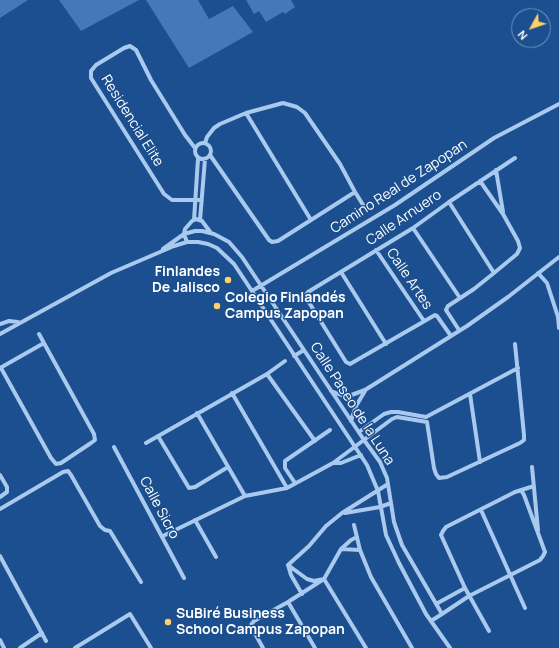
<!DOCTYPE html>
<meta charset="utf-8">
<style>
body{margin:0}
#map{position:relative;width:559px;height:648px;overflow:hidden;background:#1b4f8f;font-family:Manrope,sans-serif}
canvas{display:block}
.north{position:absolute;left:511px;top:8px;width:40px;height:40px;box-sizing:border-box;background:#1b4f8f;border:1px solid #7695bc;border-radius:50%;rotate:230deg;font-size:11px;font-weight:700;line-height:16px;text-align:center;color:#fff}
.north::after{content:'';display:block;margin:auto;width:14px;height:18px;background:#ffd166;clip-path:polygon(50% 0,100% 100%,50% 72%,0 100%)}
</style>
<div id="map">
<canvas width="559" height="648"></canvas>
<div class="north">N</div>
</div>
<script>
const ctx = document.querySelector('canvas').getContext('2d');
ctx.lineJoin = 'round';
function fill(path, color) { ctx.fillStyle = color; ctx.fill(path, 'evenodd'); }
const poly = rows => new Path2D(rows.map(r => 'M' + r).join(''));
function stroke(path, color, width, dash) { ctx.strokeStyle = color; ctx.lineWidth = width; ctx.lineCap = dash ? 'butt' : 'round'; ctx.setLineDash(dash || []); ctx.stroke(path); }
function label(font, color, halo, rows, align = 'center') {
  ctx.font = font + ' Manrope,sans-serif'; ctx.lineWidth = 3; ctx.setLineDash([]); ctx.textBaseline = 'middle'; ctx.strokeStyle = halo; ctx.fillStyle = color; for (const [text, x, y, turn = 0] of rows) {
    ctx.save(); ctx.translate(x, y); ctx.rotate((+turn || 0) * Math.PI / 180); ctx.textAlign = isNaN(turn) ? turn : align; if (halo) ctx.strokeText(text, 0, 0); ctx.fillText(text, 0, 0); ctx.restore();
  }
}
const building = poly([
 [0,0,28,0,0,18],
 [59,0,139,0,81,31],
 [146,0,198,0,209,19,233,6,253,32,189,68],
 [246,0,291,0,295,7,285,14,283,12,266,22,259,11,254,14]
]);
const street = poly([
 [246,113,311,220],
 '195 151a8 8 0 1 1 16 0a8 8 0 1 1-16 0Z',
 [205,143,207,137,214,128,220,124,246,113,283,103,297,107,305,113,340,164,355,192,365,208],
 [195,148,185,135,151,80,136,50,130,46,124,48,96,65,91,71,91,78,164,194,172,200,202,200],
 [210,155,269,240,272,242,278,241,355,192],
 [496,170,503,212],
 [449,202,494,273],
 [194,220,198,159],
 [200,220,205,159],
 [413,228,460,298],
 [187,242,184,234,185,229,192,221,196,219,202,221,211,233],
 [163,249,184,234,195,231,202,231,214,234,229,242,242,257,364,440,380,462,387,478,394,522,402,545,442,614,431,621],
 [376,250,424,321],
 [341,272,386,344],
 [538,273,547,283,558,317,559,328],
 [252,291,395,205,494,138,559,104],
 [0,324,9,321,18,322],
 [459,330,446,310,448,306,474,289,494,273,517,254,520,248,518,241,503,214,480,181],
 [0,334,111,273,174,246,187,242,198,242,208,244,217,248,234,264,240,273,367,465,378,491,386,535,399,563,426,614,450,648],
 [451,336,437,316,435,315,350,364,346,362,305,296,308,292,413,228,449,202,515,158],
 [294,356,304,350],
 [0,368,44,343],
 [1,368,51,458,56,464,61,463,91,443,95,440,94,434,39,334],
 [267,374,315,441],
 [331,391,346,397,365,390,467,326,508,297,559,257],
 [232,393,287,488],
 [470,394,480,462],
 [197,413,245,496],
 [351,421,356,406,365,391],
 [359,432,384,414,391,412,398,412,426,417,518,368],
 [158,436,189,488,195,487,228,467],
 [146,443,267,374,285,361],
 [114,447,184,578],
 [333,463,341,463,361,455],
 [532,467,538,530],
 [0,475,7,487,7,492,0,497],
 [295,483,285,468,285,461,330,430],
 [0,509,63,472,68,471,71,475,100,526,105,530,110,531,141,582],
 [481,510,525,608],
 [345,513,380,507,391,503],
 [195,520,216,557],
 [354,525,360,550,371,577,412,648],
 [163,536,245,496,287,488,333,463,392,419,397,417,427,422,434,468,436,474,439,478,447,477,520,443,524,440,524,435,515,344],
 [341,549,351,540,357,537],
 [0,556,46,641],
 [288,565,309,546,326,526,342,513,388,484],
 [288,565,307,579,314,581,324,579,366,648],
 [288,565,291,575,302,594],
 [288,602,315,648],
 [436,604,465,588],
 [442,614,469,596,540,560,543,556,545,552,524,495,521,490],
 [489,631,465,588,441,535,443,531,446,527,515,492,534,486],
 [0,640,4,648],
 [20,648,42,633],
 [75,648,130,614,151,648],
 [263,648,253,630,251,625,254,621,288,602,324,579,341,549,360,550]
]);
const markers = [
 [228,280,4,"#ffd166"],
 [217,306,4,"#ffd166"],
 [168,622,4,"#ffd166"]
];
const streetNames = [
 ["Residencial Elite",132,121,58],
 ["Camino Real de Zapopan",399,187,-33],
 ["Calle Arnuero",404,218,-34],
 ["Calle Artes",409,279,56],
 ["Calle Paseo de la Luna",352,404,57],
 ["Calle Sicro",159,508,62]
];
const poiNames = [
 ["Finlandes",220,272,"right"],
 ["De Jalisco",220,288,"right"],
 ["Colegio Finlandés",225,298],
 ["Campus Zapopan",225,314],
 ["SuBiré Business",176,614],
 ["School Campus Zapopan",176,630]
];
fill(building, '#4478b7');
stroke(street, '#a9c9ee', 4);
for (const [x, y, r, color] of markers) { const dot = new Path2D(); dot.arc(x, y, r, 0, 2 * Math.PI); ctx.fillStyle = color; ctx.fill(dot); stroke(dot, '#1b4f8f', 1.5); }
label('14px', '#fff', '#1b4f8f', streetNames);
label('bold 14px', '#fff', '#1b4f8f', poiNames, 'left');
</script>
